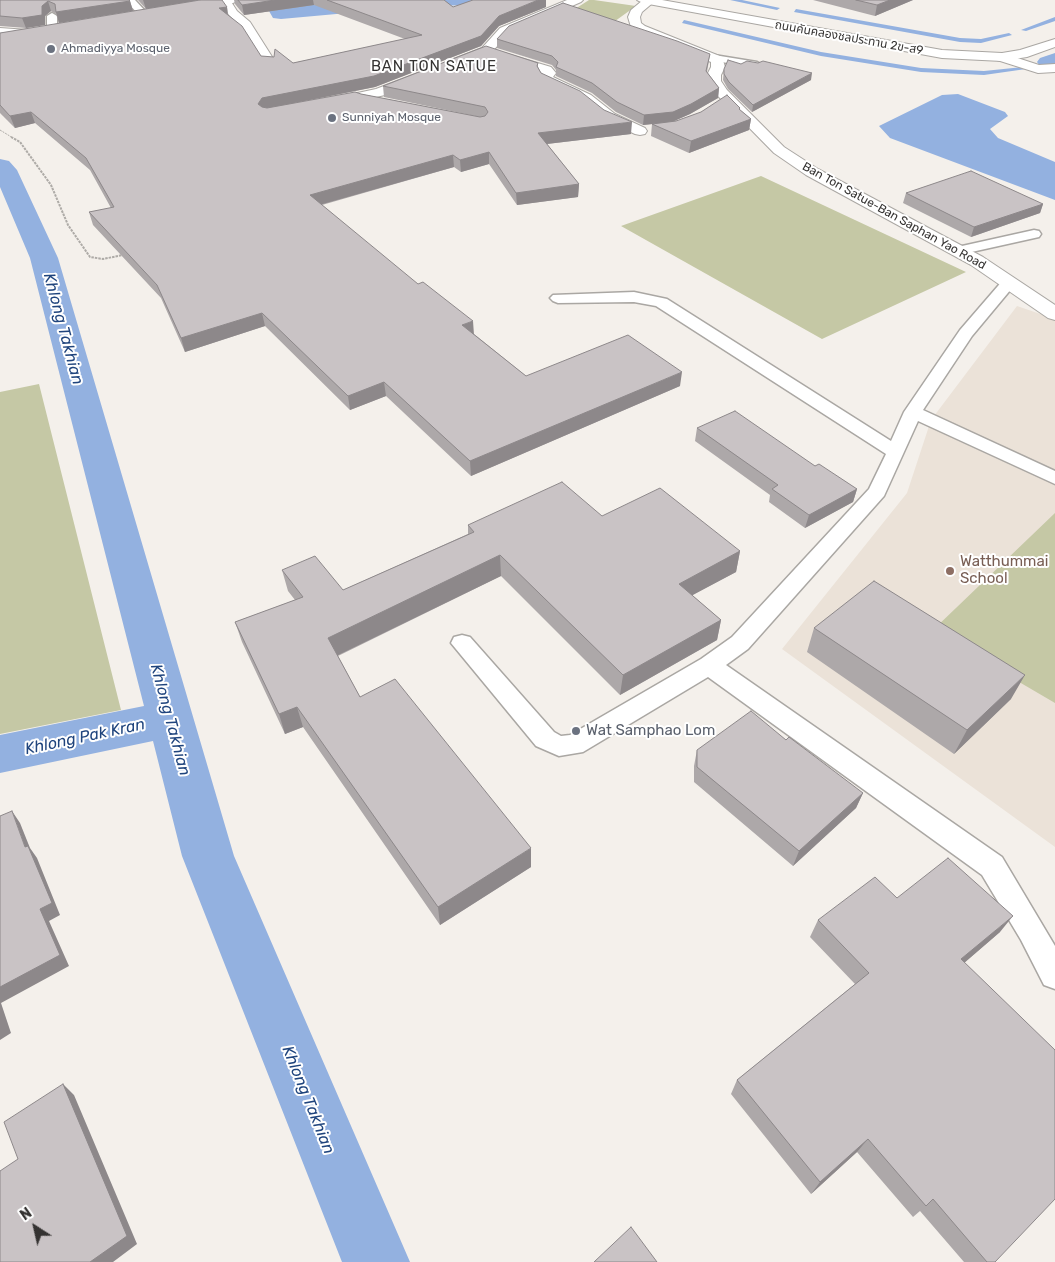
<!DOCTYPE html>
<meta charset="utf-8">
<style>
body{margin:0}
#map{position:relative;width:1055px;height:1262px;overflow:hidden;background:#f4f0eb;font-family:Rubik,sans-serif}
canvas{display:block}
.north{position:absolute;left:10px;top:1202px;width:50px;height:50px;-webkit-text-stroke:4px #fff;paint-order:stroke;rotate:325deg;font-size:14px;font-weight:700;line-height:20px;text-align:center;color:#353332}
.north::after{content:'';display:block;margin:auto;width:18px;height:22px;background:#353332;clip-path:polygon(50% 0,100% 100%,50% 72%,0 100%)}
</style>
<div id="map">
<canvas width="1055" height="1262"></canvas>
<div class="north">N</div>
</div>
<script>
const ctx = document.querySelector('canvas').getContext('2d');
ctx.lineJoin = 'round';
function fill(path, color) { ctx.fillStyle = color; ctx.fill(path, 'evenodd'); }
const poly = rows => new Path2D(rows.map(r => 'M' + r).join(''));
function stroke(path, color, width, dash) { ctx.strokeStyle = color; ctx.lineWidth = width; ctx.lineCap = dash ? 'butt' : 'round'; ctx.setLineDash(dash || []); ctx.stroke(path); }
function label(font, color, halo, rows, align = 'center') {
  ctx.font = font + ' Rubik,"Noto Sans Thai",sans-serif'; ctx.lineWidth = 4; ctx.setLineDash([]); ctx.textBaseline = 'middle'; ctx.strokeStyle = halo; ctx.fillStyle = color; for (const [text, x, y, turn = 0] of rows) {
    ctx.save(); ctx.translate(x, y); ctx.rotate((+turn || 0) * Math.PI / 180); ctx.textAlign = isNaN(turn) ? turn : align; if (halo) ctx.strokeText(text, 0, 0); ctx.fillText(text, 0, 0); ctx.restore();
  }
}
const built = poly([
 [1017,306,1055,319,1055,847,782,649,907,493,931,420]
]);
const green = poly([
 [589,0,594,0,636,6,611,24,564,16],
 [761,176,966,272,822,339,621,226],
 [39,384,121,710,0,734,0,392],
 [1055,513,1055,703,932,631]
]);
const water = poly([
 [339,0,537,0,479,5,425,6,281,19,273,18,269,11,283,7],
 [958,94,1005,112,1008,116,990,129,998,138,1055,162,1055,200,890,138,879,126,942,95]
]);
const stream = poly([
 [730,0,742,0,780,8,777,10,730,0],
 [796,9,960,38,981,39,1009,33,1012,35,981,43,960,42,794,12,796,9],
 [1055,17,1055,21,1026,31,1021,30,1055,17],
 [684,20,821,52,921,68,984,71,1023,67,1026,69,984,75,921,72,821,56,682,23,684,20]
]);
const canal = poly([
 [1055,53,1055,66,1047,68,1040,66,1037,62,1040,58,1055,53],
 [0,159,9,161,17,170,58,258,234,856,410,1262,342,1262,182,856,153,741,0,773,0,735,144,706,30,258,0,187,0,159]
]);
const pathFar1 = poly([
 [0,130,13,138]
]);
const path = poly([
 [11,137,20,142,51,185,68,225,90,257,103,259,123,255]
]);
const service = poly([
 [125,0,135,0,147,13,147,17,141,17,125,0],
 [52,13,57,16,57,30,52,33,47,30,47,16,52,13],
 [714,55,757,62,762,65,757,68,710,60,709,58,710,56,714,55],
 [1034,230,1039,231,1041,234,1039,237,958,255,953,254,951,251,953,248,1034,230],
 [1009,277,1014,279,1017,282,972,336,923,410,1055,471,1055,484,918,421,884,496,748,649,726,665,1002,857,1055,946,1055,989,1044,985,1021,940,982,875,708,677,583,752,559,756,536,746,451,643,454,637,462,635,470,637,554,732,561,736,570,735,701,659,732,637,869,489,886,454,656,306,634,302,558,303,553,301,550,298,553,295,634,292,667,299,891,441,904,412,960,330,1004,279,1009,277]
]);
const minor = poly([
 [220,0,230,0,237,11,250,22,276,63,275,66,265,66,241,27,229,15,220,0],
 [567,0,583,0,581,2,508,34,490,54,456,67,450,63,451,60,482,48,500,28,567,0],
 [643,0,655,1,642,12,640,17,641,23,645,26,722,57,725,67,721,75,721,81,727,90,784,147,818,169,983,257,1055,305,1055,320,1048,318,971,265,806,175,774,153,715,93,707,81,707,75,711,67,711,62,637,32,631,27,628,17,631,10,643,0],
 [0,28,28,30,34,34,28,38,0,36,0,28],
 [504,53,551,67,556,73,553,77,591,95,615,114,645,128,647,131,645,134,640,135,635,134,605,120,581,101,542,82,539,76,541,73,499,60,498,57,504,53],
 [1002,53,1039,65,1055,64,1055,72,1038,73,997,60,996,57,997,54,1002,53],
 [418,73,423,74,425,77,423,80,385,95,330,107,323,103,325,100,376,89,418,73]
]);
const tertiary = poly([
 [213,0,239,0,233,3,187,11,181,8,183,6,213,0],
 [637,0,662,0,942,50,1002,53,1020,50,1055,39,1055,47,1027,57,1002,61,942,58,643,3,637,0]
]);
const wall = poly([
 [0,0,130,1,133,11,59,23,56,14,51,11,45,16,45,25,26,28,0,26],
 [138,0,200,0,146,9],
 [234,0,444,0,453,7,546,7,499,26,481,46,375,87,291,104,361,94,480,117,384,97,383,86,538,63,538,67,541,73,631,134,547,144,579,184,578,197,517,205,489,164,461,172,454,167,322,205,474,334,526,376,680,386,471,476,386,396,350,410,265,326,185,352,161,298,93,225,89,212,111,208,90,170,35,123,15,128,0,113,0,33,227,7,228,15,261,56,293,63,405,39,314,5,244,15,235,4],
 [813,0,913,0,875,16],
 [497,39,710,54,707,72,719,88,718,98,690,114,674,121,740,110,751,119,749,130,689,153,651,136,652,124,643,125,616,112,592,93,556,76,556,70,552,65,497,48],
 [741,64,811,80,752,112,728,89,723,80,724,69],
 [906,193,1043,204,1040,213,971,237,903,203],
 [697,428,815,466,857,489,853,502,805,528,769,502,770,495,695,441],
 [602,516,740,551,736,572,692,595,721,620,717,640,620,695,501,576,338,656,360,697,531,867,440,925,303,727,285,734,242,642,235,622,295,600,288,591,282,570,343,590,468,534,468,525],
 [814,628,1011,699,954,754,807,652],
 [697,750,863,793,856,808,793,866,694,782,694,766],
 [897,898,1000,932,964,963,995,1262,964,1262,920,1211,913,1217,857,1152,811,1194,731,1094,737,1080,855,984,810,937,818,920]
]);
const shadedWall = poly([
 [143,0,200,0,146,9],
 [275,0,313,0,314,5,244,15,242,5],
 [538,0,546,0,546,7,499,26,481,46,375,87,264,109,258,104,262,98,499,16],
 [890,0,913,0,875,16,877,5],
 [48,1,51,11,45,16,45,25,26,28,22,18],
 [130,1,133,11,59,23,56,12],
 [227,7,228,17,219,8],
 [812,73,811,80,752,112,753,105],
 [719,88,718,98,690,114,672,122,643,125,644,115],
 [31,112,35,123,15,128,10,116],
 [751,119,749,130,689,153,691,141],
 [632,122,631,134,538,145,538,133],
 [489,152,489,164,461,172,460,160],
 [453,155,454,167,312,207,310,195],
 [579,184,578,197,517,205,516,193],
 [1043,204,1040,213,971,237,974,227],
 [262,313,265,326,185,352,181,338],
 [473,321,474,335,462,325],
 [682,372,680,386,471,476,470,461],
 [384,382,386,396,350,410,348,396],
 [857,489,853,502,805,528,809,515],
 [740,551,736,572,676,604,679,584],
 [500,555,501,576,332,658,328,638],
 [721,620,717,640,620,695,623,675],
 [1025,675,1011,699,954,754,967,730],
 [297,707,303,727,285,734,279,714],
 [863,793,856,808,793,866,799,851],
 [12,811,20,823,30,848,37,858,60,915,49,921,69,966,1,1003,11,1033,0,1040,0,987,40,909,25,847],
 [531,848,531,867,440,925,438,907],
 [1013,916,1000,932,949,976,961,959],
 [63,1084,74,1095,137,1244,113,1262,90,1262],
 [868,1139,857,1152,811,1194,820,1182]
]);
const building = poly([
 [0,0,129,0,130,1,56,12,55,4,48,1,42,6,42,15,22,18,0,16,0,0],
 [200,0,222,0,227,7,219,8,242,26,261,56,274,57,275,49,293,63,422,35,327,0,444,0,453,7,473,0,538,0,499,16,481,36,374,76,262,98,258,104,262,107,267,108,355,92,361,94,480,117,485,116,488,112,485,107,383,86,486,46,538,63,537,66,541,73,580,91,604,110,632,122,538,133,579,184,516,193,489,152,460,160,453,155,310,195,418,284,423,282,473,321,462,325,526,376,628,335,682,372,470,461,384,382,348,396,262,313,181,338,157,285,89,212,114,207,86,158,31,112,10,116,0,105,0,33,200,0],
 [238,0,275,0,242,5,238,0],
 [856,0,890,0,877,5,856,0],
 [563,3,677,41,710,54,706,71,719,88,691,104,673,112,644,115,617,102,592,83,556,67,558,62,552,56,497,39,509,26,563,3],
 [728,60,741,64,747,61,758,63,763,61,812,73,753,105,729,82,724,74,724,69,728,60],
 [727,95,740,108,739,109,751,119,691,141,652,124,676,121,701,112,727,95],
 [971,171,1043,204,974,227,906,193,971,171],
 [735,411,815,466,819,464,857,489,809,515,772,489,778,485,697,428,735,411],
 [562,482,602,516,660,488,740,551,679,584,721,620,623,675,500,555,328,638,360,697,395,679,531,848,438,907,297,707,279,714,235,622,303,597,282,570,315,556,343,590,474,532,468,525,562,482],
 [874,581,1025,675,967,730,814,628,874,581],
 [751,711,786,740,789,737,863,793,799,851,697,767,697,750,751,711],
 [12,811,25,847,28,846,52,903,40,909,60,955,0,987,0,816,12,811],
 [948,858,1013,916,961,959,1055,1050,1055,1199,995,1262,987,1262,933,1199,926,1206,868,1139,820,1182,737,1080,869,973,818,920,875,877,897,898,948,858],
 [63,1084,127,1236,90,1262,0,1262,0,1171,18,1159,4,1122,63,1084],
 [631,1227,657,1262,594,1262,631,1227]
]);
const markers = [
 [51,49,5,"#6b7280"],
 [332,118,5,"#6b7280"],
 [950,571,5,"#8d6e63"],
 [576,731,5,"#6b7280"]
];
const farStreetnames = [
 ["ถนนคันคลองชลประทาน 2ข-ส9",849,38,10],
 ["Ban Ton Satue-Ban Saphan Yao Road",894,216,29]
];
const farWorshipnames = [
 ["Ahmadiyya Mosque",61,49],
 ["Sunniyah Mosque",342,118]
];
const farQuarternames = [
 ["BAN TON SATUE",434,67]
];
const educationNames = [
 ["Watthummai",960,562],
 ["School",960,579]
];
const worshipNames = [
 ["Wat Samphao Lom",586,731]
];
const waterNames = [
 ["Khlong Takhian",63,329,75],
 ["Khlong Takhian",170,720,75],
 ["Khlong Pak Kran",85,737,-12],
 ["Khlong Takhian",308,1100,68]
];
fill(built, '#ebe2d8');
fill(green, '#c5c8a5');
fill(water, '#93b1e0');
fill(stream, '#93b1e0');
fill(canal, '#93b1e0');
stroke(service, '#aaa7a3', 3);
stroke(minor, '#aaa7a3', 2);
stroke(tertiary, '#aaa7a3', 2);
stroke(pathFar1, '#aeaba7', 1, [2, 1]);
stroke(path, '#aeaba7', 2, [2.5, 1]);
fill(service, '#fff');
fill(minor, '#fff');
fill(tertiary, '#fff');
fill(wall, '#ada8a9');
fill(shadedWall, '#8d888a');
fill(building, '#c9c3c5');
stroke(building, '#8d888a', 1);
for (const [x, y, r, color] of markers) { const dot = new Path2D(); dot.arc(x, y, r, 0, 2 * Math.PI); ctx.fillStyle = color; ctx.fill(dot); stroke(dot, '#fff', 2); }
label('12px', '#353332', '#fff', farStreetnames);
label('12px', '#5b616d', '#fff', farWorshipnames, 'left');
ctx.letterSpacing = '1px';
label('15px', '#353332', '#fff', farQuarternames);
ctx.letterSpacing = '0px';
label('15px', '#785e54', '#fff', educationNames, 'left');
label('15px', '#5b616d', '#fff', worshipNames, 'left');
label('italic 16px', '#1f447d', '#fff', waterNames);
</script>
